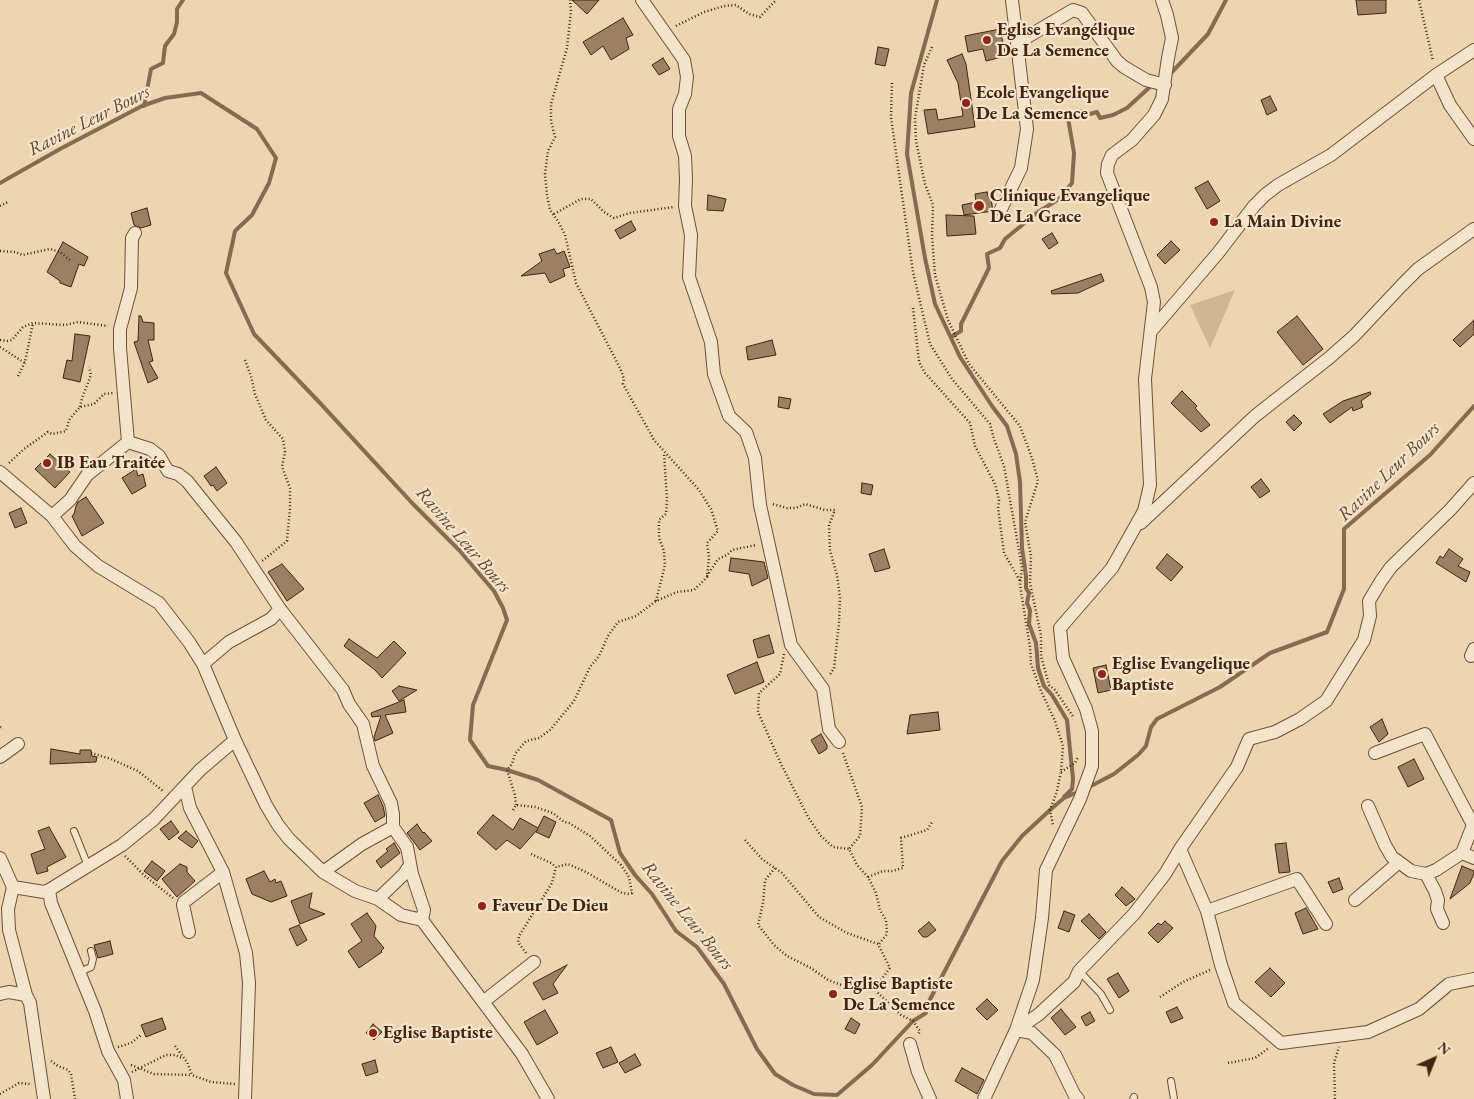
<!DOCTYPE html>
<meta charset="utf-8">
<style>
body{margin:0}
#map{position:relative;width:1474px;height:1099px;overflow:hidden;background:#ecd5af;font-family:"EB Garamond",serif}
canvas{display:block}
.north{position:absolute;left:1409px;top:1034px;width:50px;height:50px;-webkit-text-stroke:4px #f3e4cb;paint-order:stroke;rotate:44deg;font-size:14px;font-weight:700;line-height:20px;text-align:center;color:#442411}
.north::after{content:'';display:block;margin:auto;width:18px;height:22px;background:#442411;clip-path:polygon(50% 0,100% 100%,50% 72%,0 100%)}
</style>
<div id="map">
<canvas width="1474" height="1099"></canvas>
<div class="north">N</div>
</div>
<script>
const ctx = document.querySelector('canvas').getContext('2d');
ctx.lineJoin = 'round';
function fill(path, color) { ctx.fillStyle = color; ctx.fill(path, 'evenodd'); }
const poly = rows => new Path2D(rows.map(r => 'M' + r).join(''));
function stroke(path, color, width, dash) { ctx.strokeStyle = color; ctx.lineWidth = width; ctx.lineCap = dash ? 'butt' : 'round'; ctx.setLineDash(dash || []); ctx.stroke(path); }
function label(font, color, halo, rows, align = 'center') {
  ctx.font = font + ' "EB Garamond",serif'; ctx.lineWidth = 4.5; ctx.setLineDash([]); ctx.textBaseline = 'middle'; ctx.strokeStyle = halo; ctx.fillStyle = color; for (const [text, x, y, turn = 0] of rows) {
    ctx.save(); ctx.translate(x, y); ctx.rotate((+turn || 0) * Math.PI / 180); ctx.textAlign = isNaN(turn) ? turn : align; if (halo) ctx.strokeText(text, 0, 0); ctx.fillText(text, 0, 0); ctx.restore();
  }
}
const green = poly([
 [1235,290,1210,348,1190,305]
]);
const stream = poly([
 [937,0,911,93,907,154,925,258,935,304,960,357,992,406,1007,426,1016,454,1020,482,1022,548,1026,576,1026,588,1029,593,1027,603,1030,610,1029,624,1036,643,1038,668,1044,686,1052,695,1067,720,1073,779,1072,789,1064,797],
 [1168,74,1172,72,1208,34,1226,0],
 [144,106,151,69,163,63,165,46,174,34,177,22,177,9,183,0],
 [0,183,60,149,142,106,165,98,201,93,257,129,276,158,269,183,252,215,235,231,226,273,254,334,320,403,413,504,459,550,494,591,503,608,507,620,473,705,470,740,488,766,507,770,538,780,611,820,620,853,635,875,652,894,676,931,697,947,724,984,757,1049,775,1074,793,1085,814,1094,837,1095,872,1065,913,1021,926,1013,925,1009,1002,861,1022,836,1050,810,1064,798,1078,792],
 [951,337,961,331,961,324,989,268,987,254,1000,248,1005,239,1038,212,1059,199,1072,183,1074,153,1068,118,1082,111,1090,114,1097,112,1100,118,1113,115,1127,108,1152,85],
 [1089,787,1114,774,1138,755,1146,746,1151,727,1157,719,1220,687,1270,653,1327,632,1344,589,1344,529,1430,455,1474,406]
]);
const building = poly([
 [572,0,599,0,587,14,572,0],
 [1356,0,1386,0,1386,13,1358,15,1356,0],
 [623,18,633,35,626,38,629,49,611,60,603,46,591,55,583,42,623,18],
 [1000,29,1006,56,986,61,983,49,968,52,965,36,1000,29],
 [878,47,889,49,885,66,875,64,878,47],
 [962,54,966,64,975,127,928,134,924,110,936,109,938,120,963,116,958,83,947,60,962,54],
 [663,58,670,69,659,75,652,65,663,58],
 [1270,96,1277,110,1267,115,1261,100,1270,96],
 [1208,181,1220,201,1207,209,1195,188,1208,181],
 [987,192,989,199,991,199,993,211,964,215,962,205,976,202,975,194,987,192],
 [708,195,726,199,723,211,707,210,708,195],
 [147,208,151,225,141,228,134,225,131,213,147,208],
 [946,215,974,216,976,234,947,236,946,215],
 [631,221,636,230,620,239,615,230,631,221],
 [1052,233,1058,243,1049,249,1042,239,1052,233],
 [1171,241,1180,250,1165,264,1157,255,1171,241],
 [63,242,88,257,84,266,79,264,71,287,60,283,60,281,47,272,63,242],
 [554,249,557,254,564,251,570,267,563,269,565,276,550,283,545,273,521,276,542,261,539,254,554,249],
 [1101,274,1104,281,1078,293,1052,294,1051,291,1101,274],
 [139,316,141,316,143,322,154,323,154,340,148,340,153,361,149,362,158,378,148,383,134,342,138,341,139,316],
 [1297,316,1323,349,1303,365,1277,332,1297,316],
 [1474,320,1474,334,1460,347,1453,340,1474,320],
 [75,334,90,336,80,382,63,378,67,360,72,361,75,334],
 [772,340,776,355,748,360,746,347,772,340],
 [1182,391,1197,406,1195,408,1210,425,1201,432,1171,403,1182,391],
 [1370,392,1371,394,1361,401,1363,407,1353,411,1352,407,1330,423,1323,414,1343,401,1370,392],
 [779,397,791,399,789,409,778,407,779,397],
 [1294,415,1302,423,1294,431,1286,422,1294,415],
 [50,454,70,472,55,488,35,469,50,454],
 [216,467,227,483,217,491,213,485,211,486,204,476,216,467],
 [136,469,138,476,143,474,146,486,132,494,122,478,136,469],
 [1261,479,1270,491,1260,498,1251,487,1261,479],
 [862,483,873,485,871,495,861,493,862,483],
 [86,497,104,523,82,536,72,516,74,514,76,506,78,502,86,497],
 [21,508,27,523,15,528,9,513,21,508],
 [884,549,890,568,875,572,869,554,884,549],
 [1449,549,1463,559,1458,566,1470,572,1466,582,1436,563,1440,556,1443,558,1449,549],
 [1167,554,1183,567,1171,581,1156,568,1167,554],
 [731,558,764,562,768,578,752,586,749,574,729,571,731,558],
 [282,564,304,589,287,601,268,572,282,564],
 [769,635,774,653,758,658,753,640,769,635],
 [349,639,377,658,394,641,406,653,382,678,375,670,344,646,349,639],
 [757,662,764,682,735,694,727,675,757,662],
 [1106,665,1111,690,1098,693,1093,668,1106,665],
 [399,686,417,690,399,701,392,691,399,686],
 [404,700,406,712,385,715,393,733,375,741,374,737,381,716,372,717,371,713,404,700],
 [938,712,940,730,907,734,910,715,938,712],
 [1382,719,1388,734,1379,742,1370,727,1382,719],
 [821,734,827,745,827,749,819,754,811,740,821,734],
 [51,749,80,754,80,750,91,750,92,756,97,757,96,762,50,764,51,749],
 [1414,759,1424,779,1408,787,1398,767,1414,759],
 [378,795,383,806,385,816,375,822,364,803,378,795],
 [493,815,513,830,520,818,538,828,544,816,556,822,549,838,536,832,538,829,520,849,507,840,496,850,477,833,493,815],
 [171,821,179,832,169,840,160,829,171,821],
 [417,824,423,833,424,832,432,841,420,850,407,833,417,824],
 [49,827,66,857,47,867,48,871,37,874,31,854,45,849,38,831,49,827],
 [186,831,198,841,192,848,178,838,186,831],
 [394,843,400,853,381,868,376,861,388,851,386,849,394,843],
 [1286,843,1290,872,1279,873,1275,844,1286,843],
 [152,861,165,871,157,881,144,871,152,861],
 [180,864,187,867,187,872,195,881,177,897,162,879,180,864],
 [1462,866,1474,871,1474,873,1470,883,1450,899,1462,866],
 [264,871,270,882,275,879,276,883,281,881,287,896,271,902,252,894,246,879,264,871],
 [1339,878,1343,889,1333,893,1328,882,1339,878],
 [1122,887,1135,899,1126,906,1115,895,1122,887],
 [312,893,309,908,325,914,300,924,291,901,312,893],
 [1306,908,1318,929,1303,934,1295,913,1306,908],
 [1064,911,1075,915,1069,932,1058,928,1064,911],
 [367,913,376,926,374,936,384,948,381,951,382,952,359,968,348,951,362,941,351,924,367,913],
 [1089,914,1106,932,1099,939,1081,921,1089,914],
 [1165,921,1173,928,1158,943,1148,933,1158,923,1161,925,1165,921],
 [929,922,936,930,927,937,923,937,918,931,929,922],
 [299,925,307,940,297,946,289,929,299,925],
 [110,941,113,954,98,958,94,945,110,941],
 [567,965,553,984,558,993,543,1000,533,983,567,965],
 [1270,968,1285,983,1271,997,1255,982,1270,968],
 [1118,973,1129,991,1119,998,1107,979,1118,973],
 [987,999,998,1010,987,1020,976,1009,987,999],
 [1177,1007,1183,1018,1171,1023,1166,1012,1177,1007],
 [1061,1009,1076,1027,1065,1035,1051,1018,1061,1009],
 [545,1010,558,1033,537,1045,524,1022,545,1010],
 [1090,1012,1095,1021,1086,1026,1081,1017,1090,1012],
 [162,1018,166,1029,146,1037,141,1025,162,1018],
 [851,1018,860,1024,855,1034,845,1029,851,1018],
 [373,1024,382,1032,374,1040,366,1033,373,1024],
 [611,1047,618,1062,603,1068,596,1053,611,1047],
 [635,1054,641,1065,625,1073,619,1063,635,1054],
 [375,1060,378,1072,366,1076,362,1064,375,1060],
 [962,1068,984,1080,977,1094,955,1081,962,1068]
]);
const path = poly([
 [1419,0,1433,61],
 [676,26,704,12,724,6,736,5,749,14,760,17,776,0],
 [932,47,924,65,915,118,916,141,925,184,933,205,932,236,935,275,948,320,969,364,1020,426,1032,458,1038,481,1025,522,1031,556,1030,583,1041,635,1041,656,1049,685,1055,690,1074,718],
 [892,83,891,117,897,160,913,272,930,344,952,379,990,424,994,439,1004,466,1022,568,1020,585,1030,647,1031,664,1041,691,1055,721,1063,746,1061,772,1057,791,1050,810,1053,825],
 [0,206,8,202],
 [554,214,581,199,591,199,604,212,614,218,630,213,674,207],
 [0,251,16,252,22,255,50,249,60,252,71,261],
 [913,308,919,362,925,373,970,423,975,446,995,484,999,500,998,508,1004,553,1020,581],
 [0,340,8,341,12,340,23,327,33,323,65,325,78,322,108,326],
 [0,347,25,363],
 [245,360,251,376,255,394,266,420,283,439,285,452,282,467,290,488,290,508,287,541,262,561],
 [18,376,25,362,33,323],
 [80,407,82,398,91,375,89,367],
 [9,463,24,449,48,432,52,434,66,431,69,420,80,407,94,404,104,394,113,393],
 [773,504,787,508,796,508,805,504,825,510,835,510,829,525,830,551,837,575,840,598,839,623,834,668,829,676],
 [707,576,718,559,727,555,732,550,756,545],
 [656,601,665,565,664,551,659,538,659,520,666,514,667,499,664,453],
 [784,654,780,674,759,693,758,712,781,764,808,817,821,836,833,847,849,849],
 [0,727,3,729],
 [91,753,111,759,138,771,163,791],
 [843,753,862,807,860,836,849,849,857,865,868,877,876,893,880,910,886,920,887,934,879,944],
 [1061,772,1075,763,1078,757],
 [516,805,515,795,507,770,512,764,515,754,526,741,539,738,550,730,574,701,590,667,599,656,608,636,618,622,636,616,656,601,677,592,694,590,707,577,709,558,707,543,718,531,711,509,699,490,654,440,623,384,624,379,620,368,576,283,565,235,558,221,550,210,547,195,545,174,548,151,555,137,551,121,551,104,567,48,571,11,570,0],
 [513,810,516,805,535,807,553,813,564,822,569,823,590,836,621,865,629,877,632,893,629,894,622,893,586,872,568,864,556,867],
 [745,840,762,859,782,873,819,917,847,933,878,944,890,968,874,989,901,1015,913,1021,920,1031,918,1035],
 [531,854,551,863,556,867],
 [125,856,145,876,173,898],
 [775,868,765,880,763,903,758,925,774,945,787,956,811,968,828,980,847,987,860,986,874,989],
 [868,877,883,871,892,871,903,868,901,838,927,830,932,822],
 [526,953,518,942,519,936,552,883,556,867],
 [1160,997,1183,982,1210,970],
 [175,1046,187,1062,192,1075,211,1082,235,1084],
 [118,1047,131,1043,141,1035],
 [51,1061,58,1066,68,1070,71,1074,75,1099],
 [1228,1063,1255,1058,1269,1048],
 [131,1065,154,1074,192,1075],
 [132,1072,166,1055,175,1055,182,1058],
 [0,1094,19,1083,30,1084],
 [1335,1099,1334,1063,1339,1047]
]);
const service = poly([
 [74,831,88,866],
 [1079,971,1101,994,1110,1010],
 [80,972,91,967,93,959,91,951],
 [1171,1081,1174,1099],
 [1133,1099,1134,1097]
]);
const minor = poly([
 [642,0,684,60,687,77,685,94,679,109,679,136,685,156,686,179,685,206,691,235,689,277,711,342,714,374,729,416,746,432,755,458,760,505,791,645,823,689,829,729,839,742],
 [1017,43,1073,10,1082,13,1117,61,1124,67,1146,80,1165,85],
 [1436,75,1450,105,1474,139],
 [1001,209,1021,168,1027,129,1012,0],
 [1152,330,1218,253,1254,206,1265,195,1278,185,1331,155,1436,75,1474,50],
 [128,442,150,449,159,456,168,471,178,474,187,481,236,542,280,609,343,690,349,704,363,724,373,766,391,803,393,814,393,827,407,847,412,874,424,910,422,920],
 [128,442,120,348,120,329,131,288,132,238,135,233],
 [0,472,52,516,75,546,98,566,159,603,189,642,203,664,235,740,266,805,278,825,289,839,323,872,355,891,378,899,401,915,422,920,522,1054,548,1099],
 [1474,483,1450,510,1391,567,1381,581,1369,601,1370,616,1364,640,1326,701,1300,719,1275,732,1249,739,1237,767,1180,849,1207,911,1221,965,1234,1003,1281,1043,1368,1032,1419,1009,1449,984,1474,979],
 [52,516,70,500,87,475,128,442],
 [1141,523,1255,416,1329,358,1354,336,1402,285,1418,269,1474,229],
 [1471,656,1474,649],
 [203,664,229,642,271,619,280,609],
 [0,757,18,744],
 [185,787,190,808,223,872,246,953,249,983,245,1099],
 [1368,806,1385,845,1392,857,1411,871,1426,874,1436,870,1462,853,1473,825,1425,734,1375,753],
 [1462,853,1474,858],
 [0,858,13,887,8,909,9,930,26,995],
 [323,872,362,844,393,827],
 [1426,874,1435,891,1438,900,1437,909,1443,923],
 [13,887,44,892,49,890,122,845,154,819,200,770,235,740],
 [49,890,51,903,95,1011,108,1051,124,1080,127,1099],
 [378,899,404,874,410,865],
 [1355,900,1398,863],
 [1207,911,1297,879,1326,924],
 [189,932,183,905,184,902,223,872],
 [0,994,9,992,26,995,30,1003,44,1099],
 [483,1002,534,962],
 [1016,1030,1038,1015,1074,982,1079,971,1134,914,1165,874,1180,849],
 [1016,1030,1032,1033,1055,1055,1074,1094,1078,1099],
 [910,1044,918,1072,930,1099],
 [984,1099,1016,1030,1033,980,1042,918,1046,870,1080,799,1092,766,1092,731,1086,709,1063,658,1060,628,1112,568,1144,511,1150,485,1145,379,1154,302,1151,287,1107,173,1108,164,1112,155,1132,140,1154,115,1162,99,1168,58,1172,38,1167,15,1162,0]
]);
const markers = [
 [987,40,5,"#8f2418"],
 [966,103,5,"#8f2418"],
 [979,206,6,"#8f2418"],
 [1214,222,5,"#8f2418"],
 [47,463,5,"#8f2418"],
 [1102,674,5,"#8f2418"],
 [482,906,5,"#8f2418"],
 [833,994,5,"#8f2418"],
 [373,1033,5,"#8f2418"]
];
const poiNames = [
 ["Eglise Evangélique",997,30],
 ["De La Semence",997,51],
 ["Ecole Evangelique",976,93],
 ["De La Semence",976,114],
 ["Clinique Evangelique",990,196],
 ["De La Grace",990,217],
 ["La Main Divine",1224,222],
 ["IB Eau Traitée",57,463],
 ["Eglise Evangelique",1112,664],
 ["Baptiste",1112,685],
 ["Faveur De Dieu",492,906],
 ["Eglise Baptiste",843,984],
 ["De La Semence",843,1005],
 ["Eglise Baptiste",383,1033]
];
const waterNames = [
 ["Ravine Leur Bours",89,121,-27],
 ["Ravine Leur Bours",1389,472,-44],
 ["Ravine Leur Bours",463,540,49],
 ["Ravine Leur Bours",687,916,51]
];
fill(green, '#cfb794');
stroke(stream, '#876a4f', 4);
fill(building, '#9b8063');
stroke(building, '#442411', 1);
stroke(service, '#6e5038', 8);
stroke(minor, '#6e5038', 14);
stroke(path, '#442411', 2.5, [1, 2.5]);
stroke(service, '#f3e4cb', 6);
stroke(minor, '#f3e4cb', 12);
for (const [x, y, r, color] of markers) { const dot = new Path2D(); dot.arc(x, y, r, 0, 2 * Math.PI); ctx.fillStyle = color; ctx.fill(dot); stroke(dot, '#f3e4cb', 2); }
label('bold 18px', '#442411', '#f3e4cb', poiNames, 'left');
label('italic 19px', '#654730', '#f3e4cb', waterNames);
</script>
